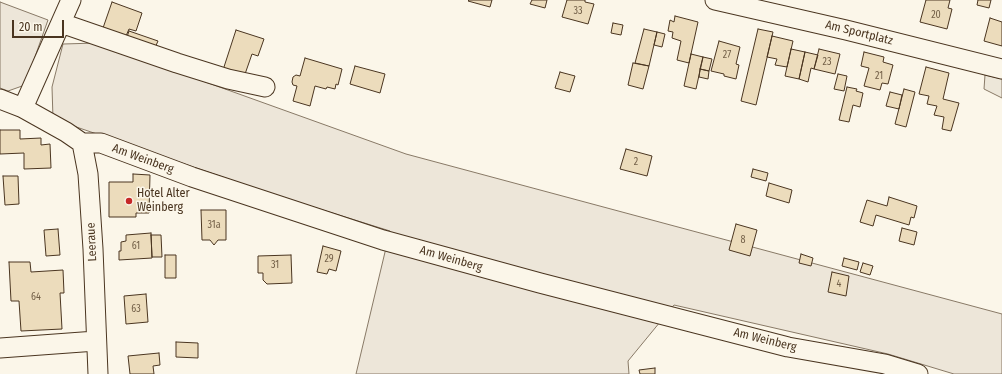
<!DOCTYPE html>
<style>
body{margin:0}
#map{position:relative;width:1002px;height:374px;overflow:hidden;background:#fbf6e9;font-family:"Fira Sans Condensed",sans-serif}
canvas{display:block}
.scale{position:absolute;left:12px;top:20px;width:52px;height:18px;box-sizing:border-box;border:2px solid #4a3520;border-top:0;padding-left:5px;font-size:12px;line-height:14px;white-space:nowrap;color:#4a3520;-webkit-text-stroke:3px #fbf6e9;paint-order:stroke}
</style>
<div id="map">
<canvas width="1002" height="374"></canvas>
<div class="scale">20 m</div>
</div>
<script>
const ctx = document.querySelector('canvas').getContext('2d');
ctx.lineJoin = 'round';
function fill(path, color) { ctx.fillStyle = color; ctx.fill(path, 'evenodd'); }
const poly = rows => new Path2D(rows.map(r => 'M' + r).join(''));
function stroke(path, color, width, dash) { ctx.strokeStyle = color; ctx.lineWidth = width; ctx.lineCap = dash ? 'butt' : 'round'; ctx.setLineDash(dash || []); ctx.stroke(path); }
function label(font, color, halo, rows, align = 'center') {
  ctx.font = font + ' "Fira Sans Condensed",sans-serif'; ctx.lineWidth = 3; ctx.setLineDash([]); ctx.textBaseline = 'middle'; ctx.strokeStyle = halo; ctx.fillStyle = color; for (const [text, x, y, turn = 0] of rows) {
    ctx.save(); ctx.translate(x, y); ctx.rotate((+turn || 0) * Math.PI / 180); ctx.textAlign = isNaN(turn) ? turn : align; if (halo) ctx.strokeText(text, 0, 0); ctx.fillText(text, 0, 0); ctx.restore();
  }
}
const green = poly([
 [0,2,48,20,25,85,8,91,0,88,0,2],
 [97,43,406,154,1002,314,1002,374,954,374,888,354,674,305,628,361,629,374,356,374,390,231,281,197,53,119,52,87,63,44,97,43]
]);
const parking = poly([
 [985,75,1002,79,1002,98,984,89,985,75]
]);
const building = poly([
 [469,0,492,0,490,7,468,1,469,0],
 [532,0,547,0,545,8,530,4,532,0],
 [567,0,585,0,585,2,594,4,588,24,562,17,567,0],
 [926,0,950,0,948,8,952,9,947,29,920,22,926,0],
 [978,0,991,0,989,8,977,5,978,0],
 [112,2,142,13,136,31,129,29,126,36,103,28,112,2],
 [675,16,698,22,689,63,677,60,681,41,672,38,673,32,668,31,670,20,674,22,675,16],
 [990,18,1002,22,1002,46,984,41,990,18],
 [613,23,623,25,621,35,611,33,613,23],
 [644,29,657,32,649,66,635,63,644,29],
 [758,29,773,32,756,105,741,101,758,29],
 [236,30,264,39,258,56,252,54,244,77,223,70,236,30],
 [129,31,158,41,154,50,126,40,129,31],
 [657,32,665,34,662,47,654,45,657,32],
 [772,36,793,41,787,67,775,65,777,59,767,57,772,36],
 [719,41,740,47,736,64,739,65,736,79,724,76,724,74,711,71,719,41],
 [791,49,805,52,799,79,785,76,791,49],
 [819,49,840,54,835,74,814,69,819,49],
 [805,52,818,55,814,69,811,68,808,82,799,79,805,52],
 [864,52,884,57,883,62,893,65,888,84,882,83,880,90,864,86,869,68,861,66,864,52],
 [691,54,703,57,696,89,684,86,691,54],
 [703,57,712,59,709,71,700,69,703,57],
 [305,58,342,69,338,85,336,84,335,89,327,87,326,89,315,86,310,106,293,101,297,86,293,85,292,82,293,77,296,75,300,76,305,58],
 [633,63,649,66,643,89,628,85,633,63],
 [355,66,385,74,380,93,350,84,355,66],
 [926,67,949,73,943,99,959,103,951,131,942,129,944,117,934,115,937,106,927,104,929,96,919,94,926,67],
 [700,69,709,71,708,79,699,77,700,69],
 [560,72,575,76,570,92,555,88,560,72],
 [838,74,847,76,844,91,834,89,838,74],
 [847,87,857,89,856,91,863,93,860,107,853,105,849,122,839,120,847,87],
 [904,89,915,92,906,127,895,124,904,89],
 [890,92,902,95,899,109,886,106,890,92],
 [0,130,20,130,20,139,41,138,41,145,50,144,51,168,24,169,24,153,0,154,0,130],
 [626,149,652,156,647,176,620,169,626,149],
 [753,169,768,173,766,181,751,177,753,169],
 [133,174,150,175,149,213,136,213,136,217,109,217,109,182,133,182,133,174],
 [3,176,18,176,19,204,5,205,3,176],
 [769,183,792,190,789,203,766,196,769,183],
 [889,197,917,206,914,218,911,217,909,225,876,215,873,226,860,222,867,200,887,206,889,197],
 [201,210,226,210,226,240,218,240,214,245,210,240,202,240,201,210],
 [736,224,757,230,750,256,729,250,736,224],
 [902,228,917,232,914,245,899,241,902,228],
 [58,229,60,255,46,256,44,230,58,229],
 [151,233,152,258,119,260,119,251,121,251,121,242,126,241,126,235,151,233],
 [151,235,161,235,162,257,152,257,151,235],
 [323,246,341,251,336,271,329,269,327,274,317,272,323,246],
 [801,254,813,258,811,266,799,263,801,254],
 [165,255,176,255,176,278,165,278,165,255],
 [291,255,292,283,267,284,263,280,263,273,258,273,258,256,291,255],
 [844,258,859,262,857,270,842,266,844,258],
 [9,262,30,262,31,272,63,270,64,293,60,293,62,329,21,331,19,301,11,301,9,262],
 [863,263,873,266,870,275,860,272,863,263],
 [832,272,849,276,846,296,828,292,832,272],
 [146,294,148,322,126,324,124,296,146,294],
 [176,342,198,343,198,358,176,357,176,342],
 [159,353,160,365,153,366,154,374,130,374,128,356,159,353],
 [655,368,655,374,640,374,639,370,655,368]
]);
const minor = poly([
 [715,0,846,30,1002,69],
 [61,23,177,63,228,79,265,87],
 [0,99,23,108,66,132,82,143,101,143,192,177,383,240,540,283,788,347,885,364,918,374],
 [23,108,71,0],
 [82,143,88,174,93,249,98,374],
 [0,348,96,341]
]);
const markers = [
 [129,201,4,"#c62828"]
];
const numberNames = [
 ["33",578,11],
 ["20",936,15],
 ["27",727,55],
 ["23",827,62],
 ["21",879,76],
 ["2",636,162],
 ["31a",214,225],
 ["8",743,240],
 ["61",136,246],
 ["29",329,259],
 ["31",275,265],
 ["4",839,284],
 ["64",36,297],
 ["63",136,309]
];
const streetNames = [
 ["Am Sportplatz",859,33,14],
 ["Am Weinberg",143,159,20],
 ["Leeraue",92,242,-93],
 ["Am Weinberg",451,259,16],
 ["Am Weinberg",765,340,14]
];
const poiNames = [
 ["Hotel Alter",137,194],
 ["Weinberg",137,208]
];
fill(green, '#ede6d9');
stroke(green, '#887966', 1);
fill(parking, '#ede7d9');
stroke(parking, '#887966', 1);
fill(building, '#ecdcbc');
stroke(building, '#4a3520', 1);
stroke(minor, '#4a3520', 21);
stroke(minor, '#fbf6e9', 19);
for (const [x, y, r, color] of markers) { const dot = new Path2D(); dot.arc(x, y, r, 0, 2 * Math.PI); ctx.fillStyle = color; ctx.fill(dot); stroke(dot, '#fbf6e9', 1.5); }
label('10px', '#725f47', null, numberNames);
label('12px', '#4a3520', '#fbf6e9', streetNames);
label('12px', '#4a3520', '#fbf6e9', poiNames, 'left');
</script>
